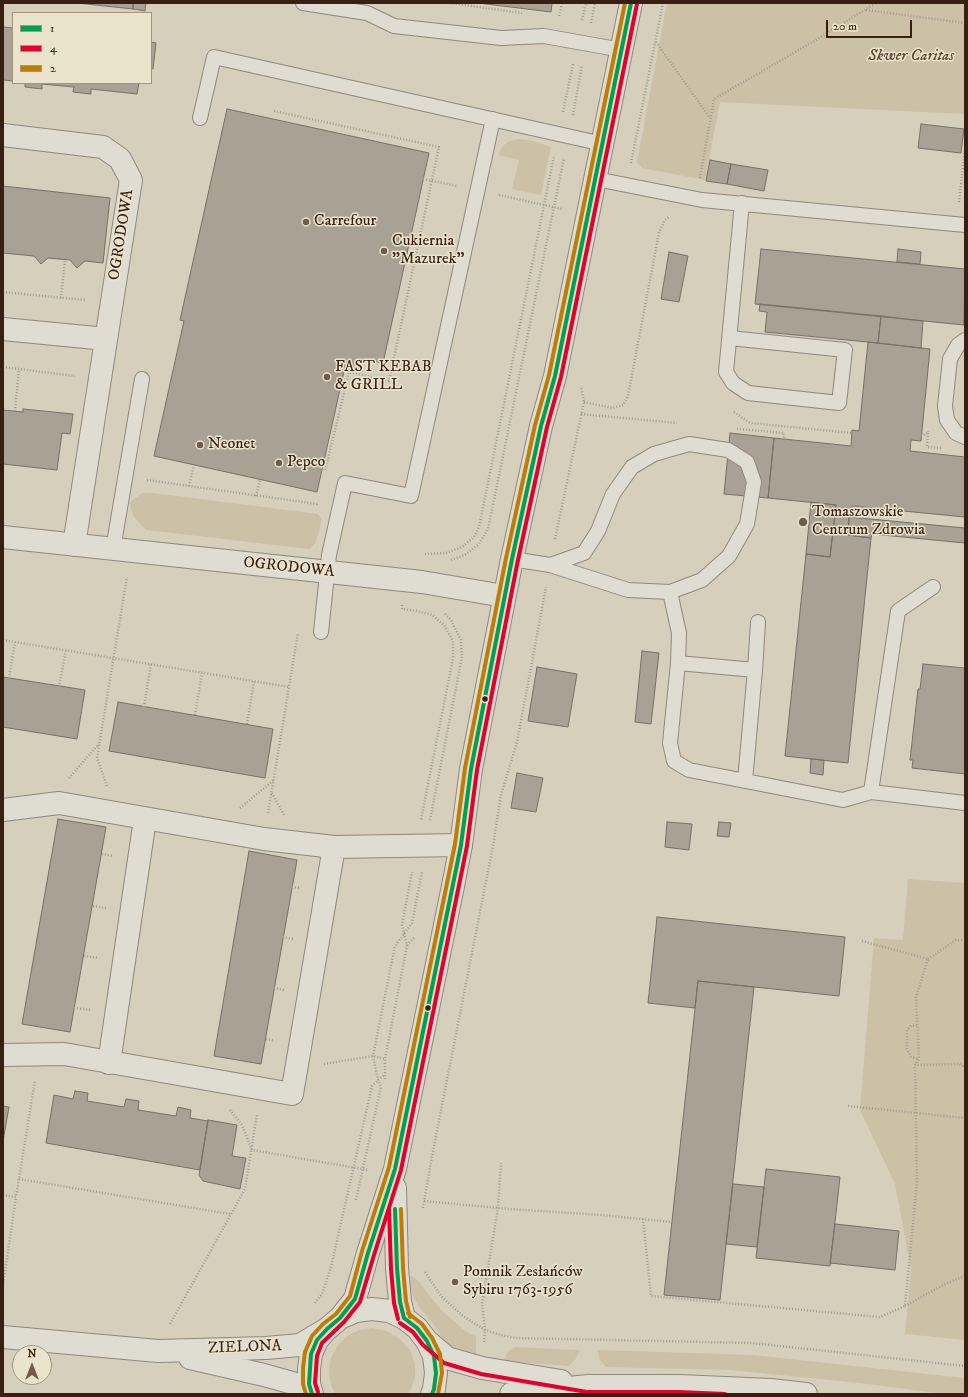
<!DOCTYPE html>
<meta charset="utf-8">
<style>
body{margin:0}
#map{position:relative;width:968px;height:1397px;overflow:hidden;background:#d6cfbc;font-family:"IM FELL DW Pica",serif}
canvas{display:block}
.frame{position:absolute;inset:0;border:4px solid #391e12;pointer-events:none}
.legend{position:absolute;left:12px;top:12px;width:140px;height:72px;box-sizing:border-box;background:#ebe4cc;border:1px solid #a49582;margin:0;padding:5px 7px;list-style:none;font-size:12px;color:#391e12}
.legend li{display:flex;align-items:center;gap:8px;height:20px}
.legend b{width:20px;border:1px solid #a49582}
.north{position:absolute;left:12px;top:1345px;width:40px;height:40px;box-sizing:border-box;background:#ebe4cc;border:1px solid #a49582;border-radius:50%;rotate:0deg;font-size:11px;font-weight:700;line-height:16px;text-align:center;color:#391e12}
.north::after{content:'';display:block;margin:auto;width:14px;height:18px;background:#705c4e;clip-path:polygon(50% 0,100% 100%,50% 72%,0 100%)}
.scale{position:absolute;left:826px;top:20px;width:86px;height:18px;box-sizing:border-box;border:2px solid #391e12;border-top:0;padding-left:5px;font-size:12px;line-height:14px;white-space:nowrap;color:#391e12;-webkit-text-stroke:3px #ebe4cc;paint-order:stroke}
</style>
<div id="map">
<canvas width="968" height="1397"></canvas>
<div class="frame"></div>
<ul class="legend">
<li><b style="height:5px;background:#039f4e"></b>1</li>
<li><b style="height:5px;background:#e4002b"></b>4</li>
<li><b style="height:5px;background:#be7d05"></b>2</li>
</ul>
<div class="north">N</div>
<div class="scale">20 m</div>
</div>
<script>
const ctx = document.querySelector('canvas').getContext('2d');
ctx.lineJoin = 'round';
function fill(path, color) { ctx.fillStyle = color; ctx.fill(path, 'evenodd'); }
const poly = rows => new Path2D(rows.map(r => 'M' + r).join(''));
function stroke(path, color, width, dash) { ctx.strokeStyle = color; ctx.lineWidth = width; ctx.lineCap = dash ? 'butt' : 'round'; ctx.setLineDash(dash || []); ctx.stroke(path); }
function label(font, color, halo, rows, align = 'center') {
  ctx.font = font + ' "IM FELL DW Pica",serif'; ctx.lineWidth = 3; ctx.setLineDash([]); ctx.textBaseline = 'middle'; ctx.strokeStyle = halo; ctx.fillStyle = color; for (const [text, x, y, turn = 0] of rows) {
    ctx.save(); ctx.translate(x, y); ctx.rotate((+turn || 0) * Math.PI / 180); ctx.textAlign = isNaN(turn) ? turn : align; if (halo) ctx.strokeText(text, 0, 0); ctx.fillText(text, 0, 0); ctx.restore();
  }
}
const green = poly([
 [667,3,965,3,965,114,720,102,705,180,642,168,637,162],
 [519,139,533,141,551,147,541,195,512,189,519,160,498,155,502,147,509,141],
 [142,493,153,493,318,514,322,519,316,542,310,549,146,530,134,517,129,503],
 [908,879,965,883,965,1340,905,1334,911,1270,895,1184,860,1110,874,938,903,940],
 [408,1275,414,1277,420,1283,441,1310,464,1330,476,1337,476,1357,458,1352,446,1344,434,1325,419,1307,412,1294],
 [372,1328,387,1331,400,1339,410,1350,415,1364,415,1379,409,1393,335,1394,331,1385,329,1371,331,1358,337,1346,347,1336,359,1330],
 [514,1347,580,1350,575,1360,569,1366,503,1361,507,1353],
 [597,1350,753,1355,965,1378,965,1394,944,1394,860,1383,730,1370,606,1367,600,1360]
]);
const building = poly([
 [77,3,133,3,133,9,77,3],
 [133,3,146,3,145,11,133,9,133,3],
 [478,3,552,3,551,12,478,3],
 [3,27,13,28,13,81,3,80,3,27],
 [151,42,156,43,153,69,151,68,151,42],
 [25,83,139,83,137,94,91,89,91,94,73,92,74,87,42,84,42,89,25,87,25,83],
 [227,109,429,153,383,363,363,359,360,370,345,367,317,492,154,456,184,321,180,320,227,109],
 [921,124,964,129,961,153,918,148,921,124],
 [710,160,731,164,727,184,706,181,710,160],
 [731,164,768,170,764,191,727,184,731,164],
 [3,186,110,198,103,263,85,261,77,268,70,260,48,258,41,264,34,256,3,253,3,186],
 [761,249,965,269,964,325,755,304,761,249],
 [898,249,921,252,920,264,897,262,898,249],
 [669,252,688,256,679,302,661,299,669,252],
 [760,304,881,316,878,343,765,332,767,312,759,311,760,304],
 [881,316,923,321,921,348,878,343,881,316],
 [868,342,930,349,921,441,911,440,910,451,965,457,965,517,852,506,851,517,849,517,848,535,871,538,848,763,785,756,806,554,830,557,836,505,768,498,774,438,851,446,852,430,859,431,868,342],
 [23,409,73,414,70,434,62,433,57,470,3,464,3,410,23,412,23,409],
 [730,433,774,438,768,498,724,494,730,433],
 [811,502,836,505,830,557,806,554,811,502],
 [849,517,965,528,965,543,872,534,871,538,848,535,849,517],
 [642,651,659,653,651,724,635,722,642,651],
 [923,664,965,668,965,774,912,768,913,760,910,760,918,689,920,689,923,664],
 [537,667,577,674,568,727,528,721,537,667],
 [3,677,85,690,77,739,3,727,3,677],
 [118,702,273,729,265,778,109,751,118,702],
 [811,759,824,760,823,775,810,773,811,759],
 [517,773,543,778,536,812,511,808,517,773],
 [58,819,106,827,70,1032,22,1024,58,819],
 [667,822,692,824,689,850,665,847,667,822],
 [719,822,731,823,729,837,717,836,719,822],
 [249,851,297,860,261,1064,214,1056,249,851],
 [657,917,845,937,839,996,698,981,695,1008,648,1003,657,917],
 [698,981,754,987,720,1300,664,1295,698,981],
 [75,1091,88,1093,87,1101,124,1107,126,1099,139,1101,138,1110,176,1116,178,1107,191,1110,190,1118,208,1121,200,1170,46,1143,54,1095,73,1099,75,1091],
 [3,1106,9,1107,3,1141,3,1106],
 [208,1120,237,1125,232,1156,246,1158,240,1189,203,1181,199,1175,208,1120],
 [766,1169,840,1177,830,1266,756,1258,766,1169],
 [733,1184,764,1187,757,1247,726,1244,733,1184],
 [835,1224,899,1231,895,1270,830,1263,835,1224]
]);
const path = poly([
 [450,3,522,13],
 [866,10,965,23],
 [559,16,562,3],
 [582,20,586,3],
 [591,23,595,3],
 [656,42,710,118],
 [274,111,439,147,389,381,349,372,325,471],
 [563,112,573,64],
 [573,115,582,65],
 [631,163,663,3],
 [700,178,714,99,811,43,876,3],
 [423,179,457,186],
 [499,195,562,209],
 [959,202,965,149],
 [3,292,85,300],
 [61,298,65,260],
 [3,367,75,376],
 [584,402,613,408,623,405,628,396,659,232,665,220,670,216],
 [15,411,19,369],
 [734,412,750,423,852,433],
 [581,414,677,423],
 [737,429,784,433,784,439],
 [928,433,927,447,941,448],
 [921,436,928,433,928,431],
 [147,480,317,504,318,503],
 [189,486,194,465],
 [256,496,260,480],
 [555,539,584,402,581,386],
 [425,554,446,553,462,547,474,537,479,527,554,156],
 [451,560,465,555,479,544,488,529,564,158],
 [402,605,402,609,417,611,432,615,444,625,453,641,453,658,421,820],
 [3,640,289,687],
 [9,678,15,642],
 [59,687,66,650],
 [144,707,151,664],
 [195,715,202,673],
 [247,724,254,681],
 [69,778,99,744],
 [107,786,97,758,127,577],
 [272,793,284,815],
 [240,808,273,781],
 [268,813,298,633],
 [430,820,462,657,461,640,451,620,444,613],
 [102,854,113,856],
 [292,887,301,888],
 [93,906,106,908],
 [283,937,293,939],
 [862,941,928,959,916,997,919,1059,915,1065],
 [407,945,415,937],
 [84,956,99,958],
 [928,959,956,940,965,940],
 [274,988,284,990],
 [74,1008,92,1010],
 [917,1025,911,1026,907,1030,907,1049,911,1057,919,1059],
 [266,1039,275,1041],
 [324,1064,373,1056,385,1059],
 [385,1079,385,1059,407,946,402,925,412,872],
 [848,1106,965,1118],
 [230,1110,242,1125,252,1150,368,1170],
 [19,1179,230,1214],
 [3,1195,16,1197,35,1080],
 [356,1200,381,1087,378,1080,373,1056,395,946,412,923,422,872],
 [424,1201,509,1209,601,1215,672,1222],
 [423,1208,432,1156,493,846,501,795,517,742,546,587],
 [643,1219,651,1296,880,1317,905,1306,917,1182,915,1065,959,1064,965,1067],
 [425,1272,441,1296,463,1316,485,1330,501,1335,515,1338,752,1343,965,1366],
 [3,1286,16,1197],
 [315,1303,322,1294,331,1267,372,1086,385,1074],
 [905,1306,945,1284,965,1276],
 [170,1324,245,1189,257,1114],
 [484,1342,485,1330,482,1304,498,1208,501,1163]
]);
const service = poly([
 [303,3,367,13,394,26,501,38,544,36,622,50],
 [200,118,214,57,603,144],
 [596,179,702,200,965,225],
 [730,338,845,350,839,403,748,393,733,383,726,372,742,203],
 [965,340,958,345,950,359,945,406,947,420,956,433,965,437],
 [113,549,142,379],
 [512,559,550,565,628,590,670,592,702,580,729,556,747,524,754,482,747,462,728,450,689,444,654,454,632,467,613,494,598,531,584,553,550,565],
 [670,592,679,633,678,663,670,743,674,761,689,770,843,800,871,792,898,611,933,587],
 [321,632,329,555,345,483,411,496,493,119],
 [678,663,755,670,745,781],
 [755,670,758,622],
 [871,792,965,803]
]);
const minor = poly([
 [3,135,103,147,120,159,131,180,74,545],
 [3,329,106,339],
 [3,537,422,582,504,596],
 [3,810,59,803,264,839,334,847,461,845],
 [3,1055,64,1054,292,1094,334,847],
 [109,1063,145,819]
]);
const tertiary = poly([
 [395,1188,397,1268,400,1302,404,1318],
 [340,1318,355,1299,368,1253,395,1169,453,886,461,845,471,769,512,559,541,426,555,376,631,3],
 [3,1337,158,1351,266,1348,300,1345,327,1329],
 [427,1341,447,1358,482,1368,561,1381],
 [190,1358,264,1375,296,1384,309,1394],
 [312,1394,309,1384,309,1369,311,1354,317,1340,327,1329,340,1318,356,1311,372,1309,389,1311,404,1318,417,1328,427,1341,434,1356,436,1373,434,1389,432,1394],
 [511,1394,588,1386,679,1386,771,1390,806,1394]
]);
const bus1 = poly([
 [395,1209,397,1268,400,1302,404,1318],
 [404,1318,417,1328,427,1341,434,1356,436,1373,434,1389,432,1394],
 [312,1394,309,1384,311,1354,317,1340,327,1329,340,1318,355,1299,368,1253,395,1169,461,845,471,769,512,559,541,426,555,376,631,3]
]);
const bus2 = poly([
 [389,1209,391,1269,394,1303,398,1319],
 [400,1323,413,1332,423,1345,444,1363,481,1374,587,1392,679,1392,725,1394],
 [318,1392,315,1383,317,1356,322,1343,344,1322,360,1302,374,1255,401,1170,467,846,477,770,518,560,547,427,561,377,637,4]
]);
const bus3 = poly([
 [401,1209,403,1268,406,1301,410,1317],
 [408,1313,422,1324,432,1338,440,1354,442,1373,438,1394],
 [306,1394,303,1384,303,1368,305,1352,312,1336,323,1324,336,1314,350,1296,362,1251,389,1167,455,844,465,768,506,558,535,425,549,375,625,3]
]);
const markers = [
 [306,222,4,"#705c4e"],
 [384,251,4,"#705c4e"],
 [327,377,4,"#705c4e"],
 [200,445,4,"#705c4e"],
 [279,463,4,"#705c4e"],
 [803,522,5,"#705c4e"],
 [485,699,3.5,"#391e12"],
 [428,1008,3.5,"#391e12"],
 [455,1282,4,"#705c4e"]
];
const parkNames = [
 ["Skwer Caritas",911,57]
];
const poiNames = [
 ["Carrefour",314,222],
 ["Cukiernia",392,242],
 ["\"Mazurek\"",392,260],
 ["FAST KEBAB",335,368],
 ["& GRILL",335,386],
 ["Neonet",208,445],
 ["Pepco",287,463],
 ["Tomaszowskie",812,513],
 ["Centrum Zdrowia",812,531],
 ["Pomnik Zesłańców",463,1273],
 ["Sybiru 1763-1956",463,1291]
];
const streetNames = [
 ["OGRODOWA",122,235,-81],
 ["OGRODOWA",289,568,6],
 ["ZIELONA",245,1348,-2]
];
fill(green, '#ccc1a7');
fill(building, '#a8a194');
stroke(building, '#787066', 1);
stroke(service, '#90887c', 16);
stroke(minor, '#90887c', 24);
stroke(tertiary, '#90887c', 24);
stroke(path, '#a29d94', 2.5, [1, 2]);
stroke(service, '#dfdcd2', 14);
stroke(minor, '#dfdcd2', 22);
stroke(tertiary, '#dfdcd2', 22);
stroke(bus1, '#039f4e', 4);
stroke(bus2, '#e4002b', 4);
stroke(bus3, '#be7d05', 4);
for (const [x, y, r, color] of markers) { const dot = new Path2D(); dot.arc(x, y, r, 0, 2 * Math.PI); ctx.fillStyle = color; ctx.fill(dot); stroke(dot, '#ebe4cc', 1.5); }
label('italic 16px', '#5c4433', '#ebe4cc', parkNames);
label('16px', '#391e12', '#ebe4cc', poiNames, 'left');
label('16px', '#391e12', '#ebe4cc', streetNames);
</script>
